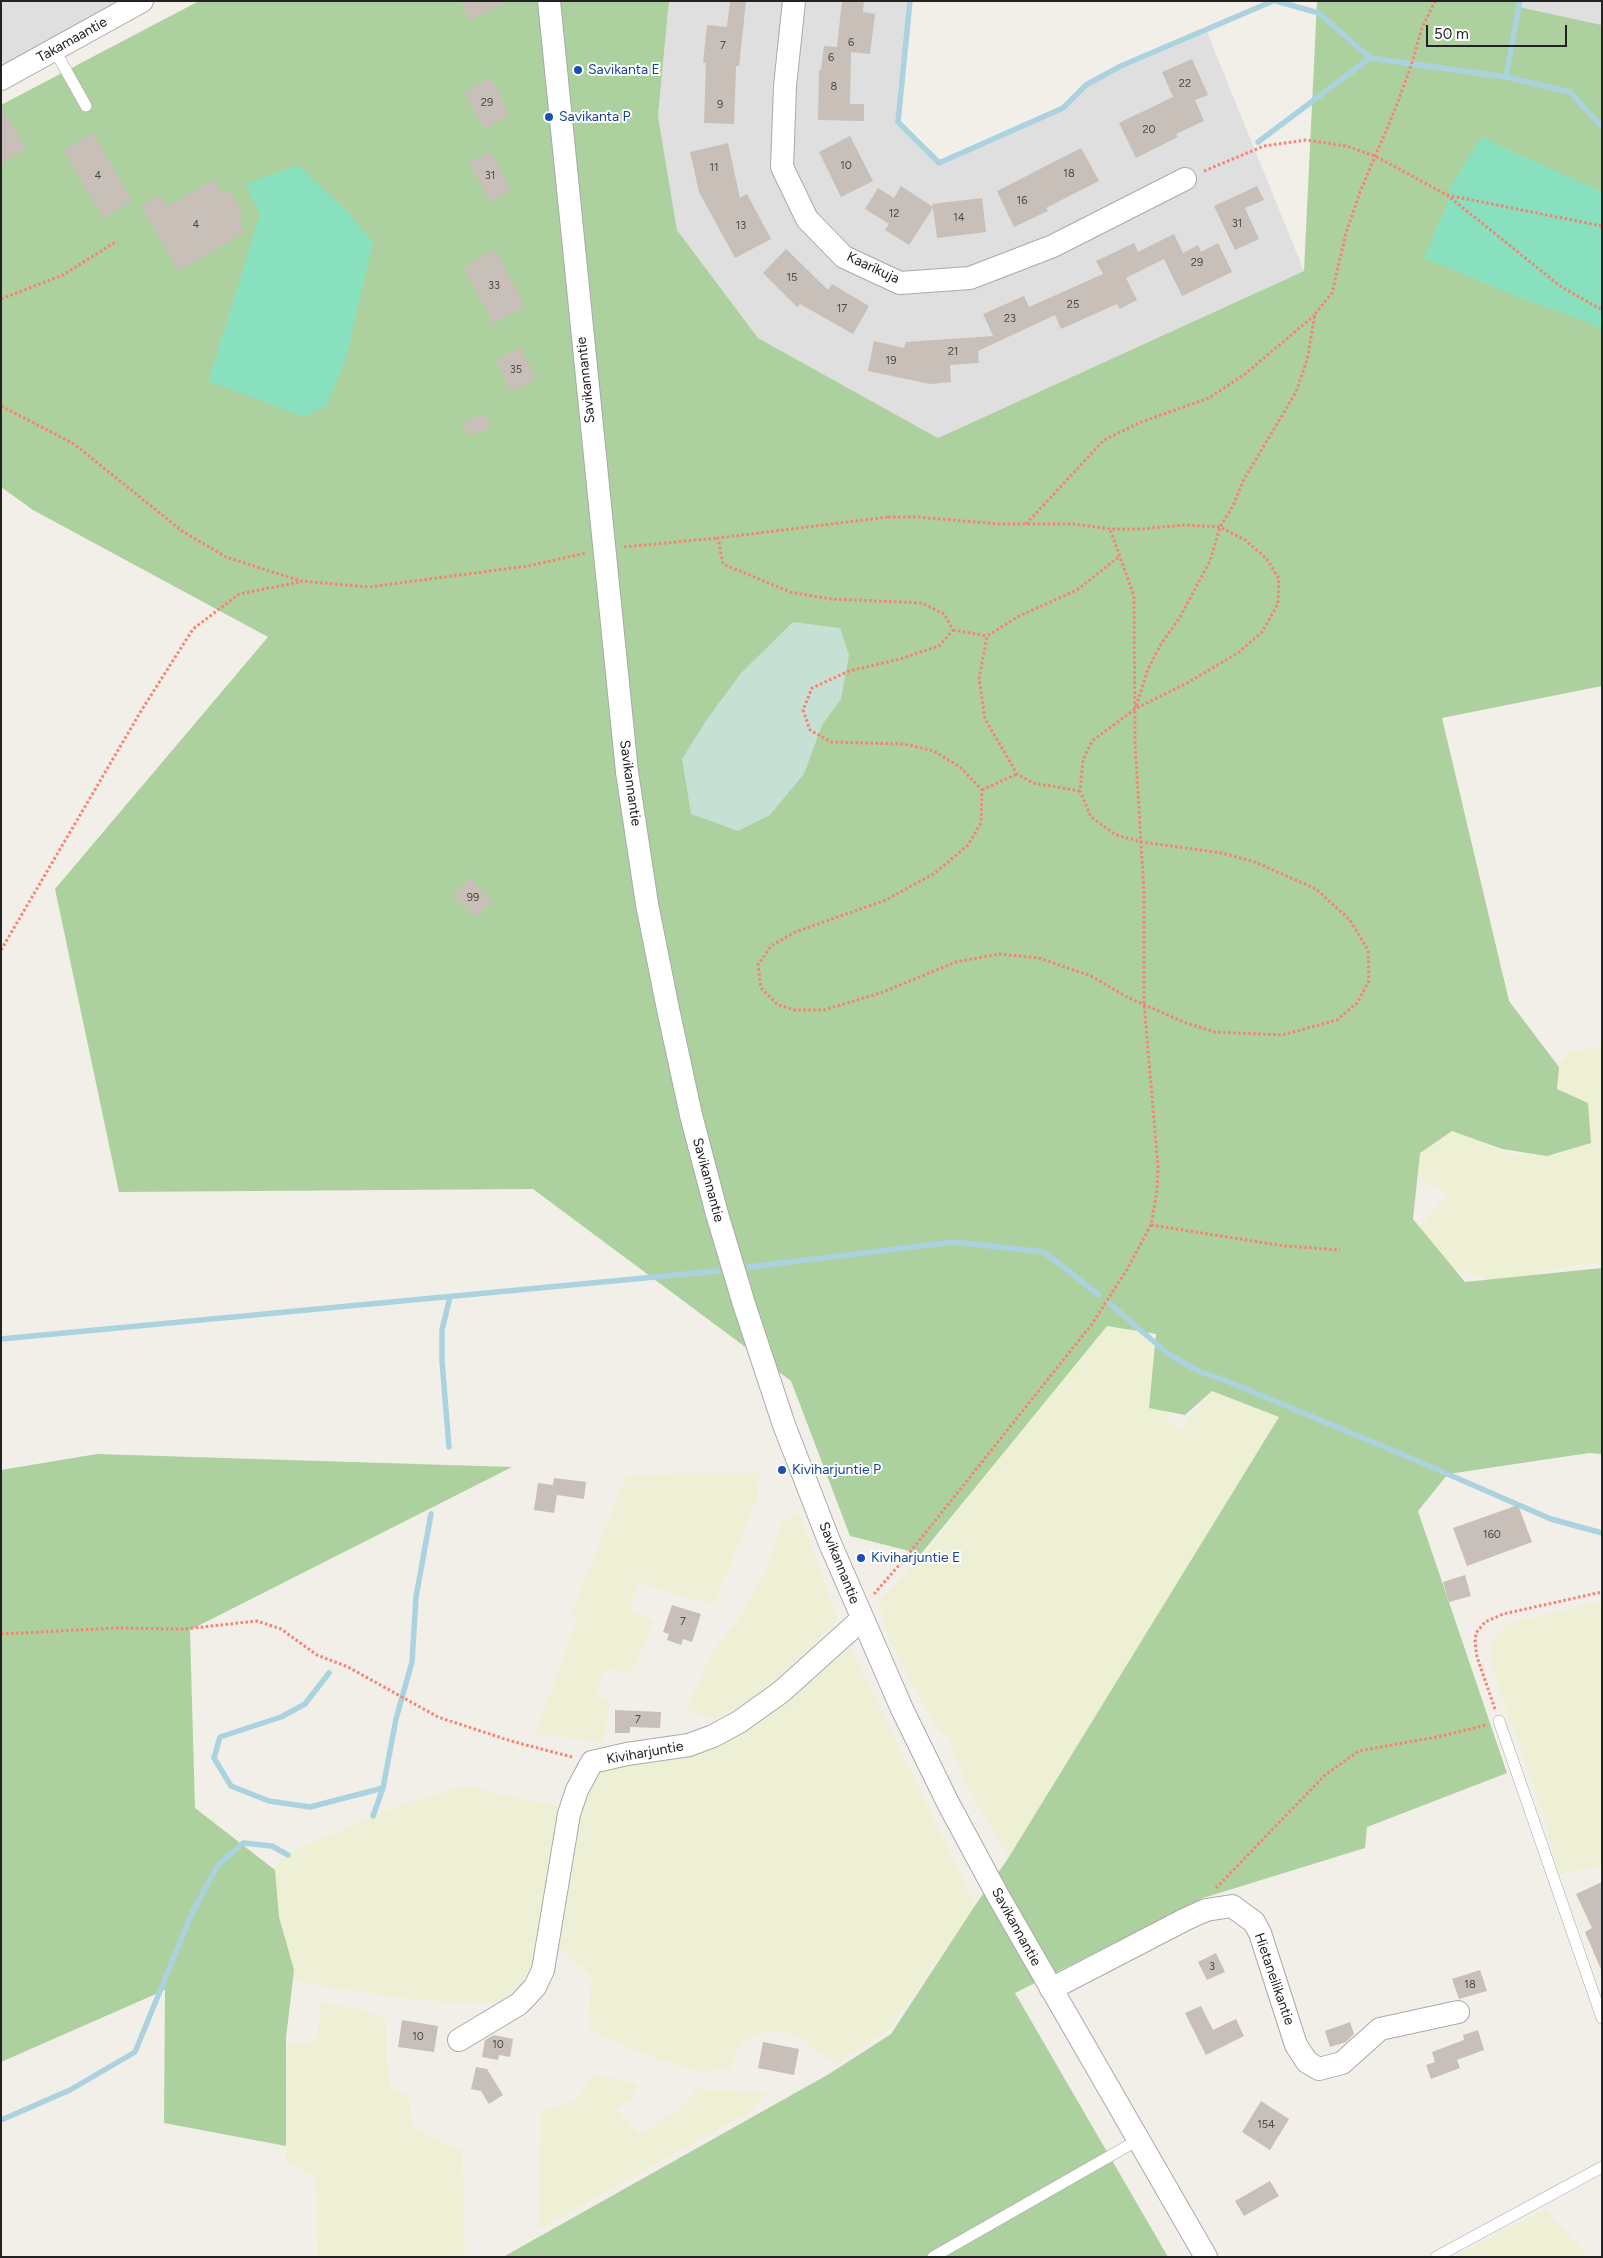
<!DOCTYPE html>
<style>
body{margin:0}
#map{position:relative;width:1603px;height:2258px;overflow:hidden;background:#f2efe9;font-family:Figtree,sans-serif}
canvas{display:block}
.frame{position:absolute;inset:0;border:2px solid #222;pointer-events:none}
.scale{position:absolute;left:1426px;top:25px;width:141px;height:22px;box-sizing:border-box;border:2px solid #222;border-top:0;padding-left:6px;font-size:15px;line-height:18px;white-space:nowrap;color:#222;-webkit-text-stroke:4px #fff;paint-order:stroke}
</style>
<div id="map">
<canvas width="1603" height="2258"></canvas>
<div class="frame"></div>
<div class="scale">50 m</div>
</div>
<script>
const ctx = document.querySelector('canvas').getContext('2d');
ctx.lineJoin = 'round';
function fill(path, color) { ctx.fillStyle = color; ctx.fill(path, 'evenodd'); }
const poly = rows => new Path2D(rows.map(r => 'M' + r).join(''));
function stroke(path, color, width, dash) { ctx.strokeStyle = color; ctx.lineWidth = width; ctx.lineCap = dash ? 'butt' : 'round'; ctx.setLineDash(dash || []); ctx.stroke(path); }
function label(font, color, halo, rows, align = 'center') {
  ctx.font = font + ' Figtree,sans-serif'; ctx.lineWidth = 4; ctx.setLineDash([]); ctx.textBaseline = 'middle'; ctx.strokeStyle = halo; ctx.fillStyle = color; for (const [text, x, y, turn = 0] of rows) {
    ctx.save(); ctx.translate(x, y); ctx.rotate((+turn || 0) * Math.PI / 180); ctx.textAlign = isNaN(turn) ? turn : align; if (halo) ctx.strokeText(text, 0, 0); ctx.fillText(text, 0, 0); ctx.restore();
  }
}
const residential = poly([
 [1,1,122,1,1,66],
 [669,1,911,1,900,122,942,161,1064,105,1089,83,1207,32,1304,271,938,438,758,338,677,230,658,116],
 [1520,1,1602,1,1602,25,1518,7]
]);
const farmland = poly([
 [1602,1046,1602,1263,1574,1265,1502,1283,1452,1268,1409,1241,1447,1193,1411,1173,1438,1103,1485,1122,1483,1145,1516,1155,1549,1149,1582,1113,1547,1077,1571,1051],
 [1118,1311,1167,1353,1178,1360,1167,1419,1179,1431,1222,1379,1289,1407,1009,1857,966,1785,950,1740,936,1727,887,1637,879,1601,933,1544,1055,1380],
 [683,1473,759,1473,758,1497,713,1605,638,1582,629,1609,654,1621,631,1673,605,1669,596,1698,610,1701,604,1742,536,1734,577,1617,571,1615,626,1476],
 [799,1513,838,1619,816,1643,756,1695,716,1720,686,1710,714,1648,737,1622,764,1574,781,1523],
 [1602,1601,1602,1865,1559,1875,1546,1823,1492,1668,1492,1640,1506,1624],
 [851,1648,976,1906,889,2030,836,2064,792,2033,767,2031,740,2042,731,2070,698,2071,645,2055,589,2029,591,1974,558,1948,569,1858,582,1799,595,1771,780,1705],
 [466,1785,497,1794,562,1807,530,1981,514,2002,460,2003,412,1999,325,1987,284,1977,269,1884,278,1861,298,1849,394,1807],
 [320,2003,357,2008,386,2020,386,2058,391,2089,409,2096,412,2127,462,2151,465,2257,318,2257,316,2177,286,2163,287,2045,317,2041],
 [592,2074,638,2084,630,2101,616,2109,640,2135,678,2109,697,2089,767,2092,753,2110,539,2229,541,2112,578,2100],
 [1545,2209,1590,2257,1454,2257]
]);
const forest = poly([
 [199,1,669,1,658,116,677,230,758,338,938,438,1304,271,1317,1,1520,1,1519,7,1602,25,1602,686,1442,718,1509,1001,1559,1067,1557,1089,1588,1103,1591,1143,1547,1156,1502,1149,1452,1131,1420,1153,1413,1219,1465,1282,1602,1268,1602,1454,1589,1453,1448,1474,1418,1511,1507,1773,1367,1827,1365,1848,1203,1898,1015,1993,1168,2257,503,2257,829,2074,891,2034,976,1904,1007,1860,1279,1417,1212,1391,1185,1415,1149,1408,1156,1334,1107,1326,921,1554,850,1536,791,1381,533,1189,119,1192,55,889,268,637,33,510,1,487,1,105],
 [97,1454,512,1467,190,1630,195,1808,275,1870,279,1917,294,1970,286,2038,286,2146,164,2123,165,1990,1,2062,1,1470]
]);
const wetland = poly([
 [793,622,840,628,849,655,841,699,822,725,804,774,770,815,738,831,691,814,682,759,707,719,742,672]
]);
const pitch = poly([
 [1481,137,1602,192,1602,330,1578,318,1528,301,1424,258,1446,206,1450,188],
 [298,165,350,214,373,242,345,362,326,406,304,417,208,381,260,215,246,184]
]);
const stream = poly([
 [910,1,898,122,939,163,1063,108,1086,85,1121,66,1273,1],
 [1276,1,1319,13,1370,58,1506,77,1570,92,1602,127],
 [1506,77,1520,1],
 [1258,142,1370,58],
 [749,1267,954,1242,1044,1252,1099,1295],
 [1108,1302,1167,1353,1200,1372,1222,1379,1406,1456,1551,1519,1602,1533],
 [1,1339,718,1271],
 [449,1447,442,1361,442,1330,450,1297],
 [329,1673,305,1704,281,1717,220,1737,214,1758,231,1786,269,1801,310,1807,383,1788],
 [373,1816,383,1788,396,1719,412,1662,416,1597,431,1514],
 [1,2120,70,2090,135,2052,192,1913,218,1865,243,1843,272,1846,288,1855]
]);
const building = poly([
 [460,1,507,1,470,21],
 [730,1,746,1,739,66,736,66,734,124,704,123,706,63,703,63,707,25,727,27],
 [842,1,864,1,863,12,875,14,870,54,851,52,850,104,864,104,864,121,818,120,819,70,821,70,824,46,837,47],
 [1192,59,1208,95,1195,100,1204,121,1176,134,1178,137,1136,158,1119,123,1173,97,1162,72],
 [491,78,510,115,484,129,464,92],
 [1,107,26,149,1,164],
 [93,133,132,201,103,218,63,150],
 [850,136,873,181,841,197,819,152],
 [728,143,740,198,747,194,771,239,735,258,699,192,690,152],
 [1081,148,1099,181,1046,208,1048,211,1014,227,997,191],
 [491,151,511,190,490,202,469,163],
 [214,179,222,194,229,190,244,215,237,219,245,232,178,271,141,206,160,195,167,207],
 [901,186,933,207,932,204,982,198,986,232,937,238,933,208,909,245,885,230,889,224,865,209,878,188,894,198],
 [1257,186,1264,200,1245,208,1259,239,1235,250,1214,206],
 [1174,234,1183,253,1198,245,1201,252,1218,243,1232,272,1182,296,1164,259,1126,278,1137,300,1120,309,1117,304,1061,329,1055,315,978,351,979,363,950,365,951,382,930,384,868,371,874,341,904,348,906,342,993,336,983,314,1024,296,1029,307,1103,274,1096,261,1134,243,1138,252],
 [495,249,525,306,493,324,463,267],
 [786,249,828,290,832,284,869,306,853,334,800,304,797,307,763,273],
 [520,347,537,378,512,392,495,361],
 [485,414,490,428,467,436,462,422],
 [470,878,493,901,476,918,453,895],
 [554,1478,586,1482,584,1499,557,1495,554,1513,534,1510,538,1483,553,1485],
 [1518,1505,1532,1542,1467,1566,1453,1528],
 [1465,1575,1471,1596,1449,1602,1443,1582],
 [672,1605,701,1614,692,1642,683,1639,681,1645,667,1640,669,1634,663,1632],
 [615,1710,661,1712,660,1728,630,1727,630,1733,615,1733],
 [1602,1882,1602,1972,1585,1932,1592,1928,1576,1894],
 [1216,1953,1225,1972,1207,1980,1198,1962],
 [1480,1970,1487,1991,1459,1999,1452,1979],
 [1201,2006,1213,2030,1236,2019,1244,2036,1206,2055,1185,2013],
 [402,2020,438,2026,434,2052,398,2047],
 [1350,2022,1354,2034,1346,2042,1330,2047,1325,2031],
 [1478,2030,1484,2050,1457,2060,1460,2068,1431,2079,1426,2065,1435,2062,1432,2052,1464,2040,1463,2035],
 [494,2035,513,2039,510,2057,499,2055,498,2060,482,2057,485,2040],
 [763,2042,799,2049,794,2075,758,2068],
 [476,2067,487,2069,503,2095,489,2104,481,2091,471,2089],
 [1261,2101,1289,2119,1270,2150,1242,2132],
 [1270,2181,1279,2196,1244,2216,1235,2201]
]);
const path = poly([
 [1204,171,1264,146,1306,140,1346,146,1375,156,1447,195,1560,286,1602,310],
 [1447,195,1602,226],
 [1,299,63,275,117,241],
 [1,406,74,444,182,531,226,557,301,581,369,587,528,566,586,553],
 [888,517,917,517,999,524,1074,524,1110,529,1142,529,1184,525,1220,527,1245,540,1267,559,1279,579,1278,604,1262,632,1238,653,1187,683,1135,709,1092,741,1083,760,1080,791,1091,817,1116,835,1142,842,1222,853,1255,862,1316,889,1350,920,1368,950,1369,981,1357,1003,1337,1020,1282,1035,1215,1032,1186,1023,1127,997,1091,976,1039,958,999,954,956,962,883,992,824,1010,795,1010,778,1005,761,988,758,965,771,946,795,932,886,900,935,873,968,845,981,823,982,790,960,767,934,751,904,744,831,742,810,730,803,710,812,688,849,671,900,659,939,646,953,630,944,614,922,603,831,599,790,592,723,564,718,538,888,517],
 [1026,524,1104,440,1141,422,1209,398,1245,374,1315,315],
 [624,547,718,538],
 [953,630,987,636],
 [1136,706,1148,669,1161,644,1180,617,1210,561,1220,527,1233,506,1243,481,1296,392,1307,360,1315,314,1332,293,1346,233,1360,192,1394,112,1411,66,1422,28,1435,1],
 [982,790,1017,774],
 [1080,791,1033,783,1017,774,985,719,979,679,987,636,1019,616,1077,590,1120,556],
 [1,950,141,711,193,629,239,594,300,582],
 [1151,1225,1285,1246,1340,1250],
 [874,1594,907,1556,1092,1324,1126,1271,1151,1225,1157,1191,1158,1167,1144,1003,1144,893,1135,743,1134,596,1110,529],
 [1,1634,116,1628,184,1629,257,1621,281,1629,317,1655,348,1667,438,1717,511,1741,572,1757],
 [1495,1709,1477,1657,1475,1642,1476,1633,1485,1622,1503,1614,1602,1592],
 [1216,1888,1325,1775,1359,1751,1442,1736,1486,1725]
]);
const service = poly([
 [54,49,86,106],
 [1499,1721,1602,2018],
 [933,2257,1138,2140],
 [1436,2257,1602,2167]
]);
const minor = poly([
 [549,1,627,772,647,904,668,1009,691,1115,717,1214,744,1304,784,1425,829,1541,902,1709,948,1803,997,1894,1206,2257],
 [794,1,785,86,782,167,807,219,844,257,900,283,970,278,1053,246,1185,179],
 [1,79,142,1],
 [1051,1989,1186,1919,1206,1910,1232,1906,1254,1922,1260,1933,1296,2045,1307,2062,1319,2069,1342,2063,1380,2029,1458,2012],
 [459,2040,519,2004,535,1987,543,1970,569,1814,577,1790,592,1762,627,1754,689,1745,713,1736,739,1722,781,1692,862,1619]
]);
const markers = [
 [578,70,5,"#1a4fb4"],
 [549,117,5,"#1a4fb4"],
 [782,1470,5,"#1a4fb4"],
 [861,1558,5,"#1a4fb4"]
];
const numberNames = [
 ["6",851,43],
 ["7",723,46],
 ["6",831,58],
 ["22",1185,84],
 ["8",834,87],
 ["29",487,103],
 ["9",720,105],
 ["20",1149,130],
 ["10",846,166],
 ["11",714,168],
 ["18",1069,174],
 ["4",98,176],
 ["31",490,176],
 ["16",1022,201],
 ["12",894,214],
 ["14",959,218],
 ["31",1237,224],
 ["4",196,225],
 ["13",741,226],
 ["29",1197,263],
 ["15",792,278],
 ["33",494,286],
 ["25",1073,305],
 ["17",842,309],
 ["23",1010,319],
 ["21",953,352],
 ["19",891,361],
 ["35",516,370],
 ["99",473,898],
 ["160",1492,1535],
 ["7",683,1622],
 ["7",638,1720],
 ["3",1212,1967],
 ["18",1470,1985],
 ["10",418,2037],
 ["10",498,2045],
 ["154",1266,2125]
];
const streetNames = [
 ["Takamaantie",72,40,-29],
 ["Kaarikuja",873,268,25],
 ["Savikannantie",586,380,-96],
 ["Savikannantie",630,783,82],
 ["Savikannantie",708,1180,75],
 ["Savikannantie",839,1563,68],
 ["Kiviharjuntie",645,1753,-10],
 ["Savikannantie",1016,1927,61],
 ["Hietaneilikantie",1274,1979,71]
];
const transitNames = [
 ["Savikanta E",588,70],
 ["Savikanta P",559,117],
 ["Kiviharjuntie P",792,1470],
 ["Kiviharjuntie E",871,1558]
];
fill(residential, '#e0dfdf');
fill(farmland, '#eef0d5');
fill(forest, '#add19e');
fill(wetland, '#c6e0d4');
fill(pitch, '#88e0be');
stroke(stream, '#aad3df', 5.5);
fill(building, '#c7bfb8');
stroke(service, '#a9a9a9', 12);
stroke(minor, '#a9a9a9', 24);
stroke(path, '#fa8072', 3, [2.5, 2.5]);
stroke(service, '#fff', 11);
stroke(minor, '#fff', 22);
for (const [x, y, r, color] of markers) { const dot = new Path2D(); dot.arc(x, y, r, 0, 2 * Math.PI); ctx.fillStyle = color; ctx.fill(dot); stroke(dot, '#fff', 2); }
label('11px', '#4b4948', null, numberNames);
label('14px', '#222', '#fff', streetNames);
label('14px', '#164399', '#fff', transitNames, 'left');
</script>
